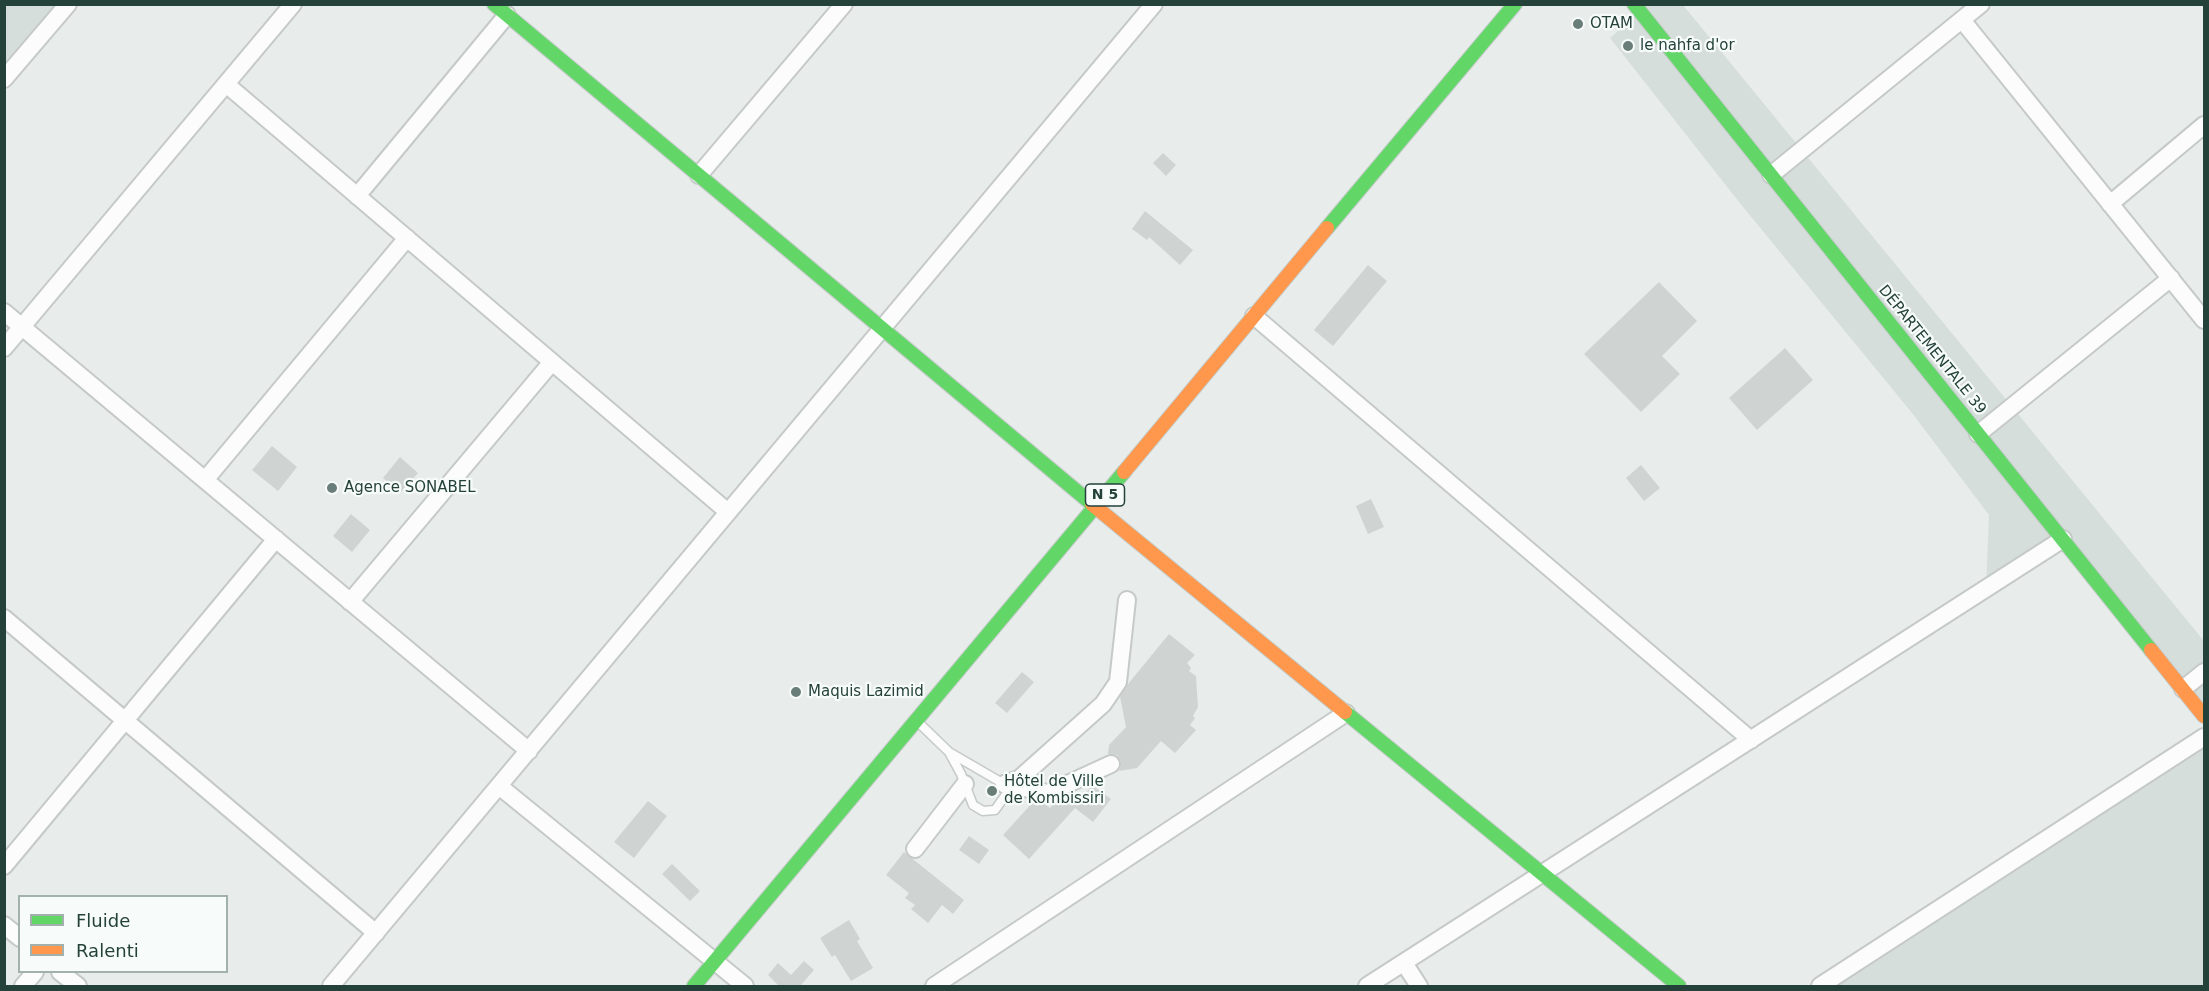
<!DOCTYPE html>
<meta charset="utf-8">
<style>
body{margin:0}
#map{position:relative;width:2209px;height:991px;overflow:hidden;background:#e8edeb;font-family:"DejaVu Sans",sans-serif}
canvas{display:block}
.frame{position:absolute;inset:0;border:6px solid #24423a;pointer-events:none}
.legend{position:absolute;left:18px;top:895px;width:210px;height:78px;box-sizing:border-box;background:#f7fbf9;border:2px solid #a3b1ad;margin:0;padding:8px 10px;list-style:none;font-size:18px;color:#24423a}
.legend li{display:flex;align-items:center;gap:12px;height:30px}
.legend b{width:30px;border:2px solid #a3b1ad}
</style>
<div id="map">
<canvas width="2209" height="991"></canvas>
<div class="frame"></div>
<ul class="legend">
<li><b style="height:8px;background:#63d668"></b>Fluide</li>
<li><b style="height:8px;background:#ff974d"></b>Ralenti</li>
</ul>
</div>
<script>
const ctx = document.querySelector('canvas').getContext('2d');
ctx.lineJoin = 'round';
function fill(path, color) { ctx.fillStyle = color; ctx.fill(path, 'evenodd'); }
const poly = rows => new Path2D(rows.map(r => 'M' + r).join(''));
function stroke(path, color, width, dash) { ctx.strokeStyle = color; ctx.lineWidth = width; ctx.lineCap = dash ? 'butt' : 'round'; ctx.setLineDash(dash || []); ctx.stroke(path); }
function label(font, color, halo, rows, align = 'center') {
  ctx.font = font + ' "DejaVu Sans",sans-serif'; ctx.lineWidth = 4.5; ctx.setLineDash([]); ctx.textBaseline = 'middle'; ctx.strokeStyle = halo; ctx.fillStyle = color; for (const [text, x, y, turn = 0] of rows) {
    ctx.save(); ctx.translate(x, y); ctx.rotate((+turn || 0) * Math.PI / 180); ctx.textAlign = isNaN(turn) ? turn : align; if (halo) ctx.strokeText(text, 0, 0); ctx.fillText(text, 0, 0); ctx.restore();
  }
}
const built = poly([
 [5,5,55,5,63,11,5,79],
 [1647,5,1683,5,2204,641,2204,716,2063,539,1986,588,1989,515,1912,413,1739,202,1610,38],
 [2204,737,2204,986,1820,986]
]);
const building = poly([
 [1163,153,1176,165,1166,176,1153,163],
 [1145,211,1193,250,1180,265,1149,237,1147,240,1132,229],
 [1368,265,1387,281,1333,346,1314,330],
 [1659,282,1697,321,1662,356,1680,374,1641,412,1584,354],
 [1785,348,1813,380,1757,430,1729,398],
 [272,446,297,467,278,491,252,470],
 [400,457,418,473,400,493,383,478],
 [1641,465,1660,488,1644,501,1626,478],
 [1371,499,1384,527,1368,534,1356,506],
 [351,514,370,530,352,552,333,536],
 [1169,634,1195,655,1187,663,1191,668,1189,671,1196,676,1198,707,1193,716,1195,718,1190,725,1196,730,1175,753,1161,741,1137,768,1119,771,1121,766,1120,759,1117,755,1108,754,1109,745,1126,727,1120,697,1128,684],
 [1022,672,1034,682,1007,713,995,703],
 [1092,785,1111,799,1093,822,1075,808,1029,859,1003,835,1034,801,1044,803,1050,808,1055,801,1075,792,1082,798],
 [648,801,667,816,634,858,614,842],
 [969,836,989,850,979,864,959,850],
 [904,852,964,900,953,914,942,905,928,923,911,909,915,905,905,898,909,893,886,875],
 [672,864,700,891,690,901,662,874],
 [849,920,860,939,857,941,873,968,851,981,835,955,832,957,820,938],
 [804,961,814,970,801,985,803,987,780,987,768,975,778,963,791,975]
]);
const lane = poly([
 [919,723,949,752,961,774,973,805,983,811,995,810,1007,793,1004,784,949,752]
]);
const street = poly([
 [1962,20,2204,320],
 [4,79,68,4],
 [226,84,728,512],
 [699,175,844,4],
 [1771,175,1981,4],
 [357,196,507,15],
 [2110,204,2204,125],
 [4,312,529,751],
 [1254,316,1751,740],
 [4,348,293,4],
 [1978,434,2171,278],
 [205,480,407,238],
 [350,602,552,362],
 [4,618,376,933],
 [2183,689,2204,672],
 [1004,784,1019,779,1103,704,1118,682,1127,600],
 [1005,784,1048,793,1111,764],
 [499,786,745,986],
 [915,849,965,784],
 [4,866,276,539],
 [4,925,20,938],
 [1404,963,1419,986],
 [60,972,78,986],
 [23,986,35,972],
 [331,986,1154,4],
 [934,986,1346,713],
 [1367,986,2063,539],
 [1820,986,2204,737]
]);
const fast = poly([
 [494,4,1092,504],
 [1634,4,2151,650],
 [1327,228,1515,4],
 [1345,712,1679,986],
 [694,986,1124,472]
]);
const slow = poly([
 [1124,472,1327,228],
 [1092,504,1345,712],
 [2151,650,2204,716]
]);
const markers = [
 [1578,24,6,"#697e78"],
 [1628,46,6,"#697e78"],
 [332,488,6,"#697e78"],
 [796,692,6,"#697e78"],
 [992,791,6,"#697e78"]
];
const shields = [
 [1105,495,39]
];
const shieldNames = [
 ["N 5",1105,495]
];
const poiNames = [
 ["OTAM",1590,24],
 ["le nahfa d'or",1640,46],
 ["Agence SONABEL",344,488],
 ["Maquis Lazimid",808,692],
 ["Hôtel de Ville",1004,782],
 ["de Kombissiri",1004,799]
];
const streetNames = [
 ["DÉPARTEMENTALE 39",1932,350,51]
];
fill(built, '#d6dedb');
fill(building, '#cfd4d2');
stroke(lane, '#c5cac8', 11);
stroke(street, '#c5cac8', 20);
stroke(fast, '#c3cbc8', 16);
stroke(slow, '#c3cbc8', 16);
stroke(lane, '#fcfcfc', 8);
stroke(street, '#fcfcfc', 16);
stroke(fast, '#63d668', 14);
stroke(slow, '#ff974d', 14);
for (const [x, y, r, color] of markers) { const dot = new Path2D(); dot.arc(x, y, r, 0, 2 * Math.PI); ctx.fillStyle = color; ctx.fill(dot); stroke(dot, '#f7fbf9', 2); }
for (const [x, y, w] of shields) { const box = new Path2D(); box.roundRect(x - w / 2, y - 11, w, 22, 4.5); ctx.fillStyle = '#f7fbf9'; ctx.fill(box); stroke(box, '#24423a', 1.5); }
label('bold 14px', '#24423a', null, shieldNames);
label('15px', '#24423a', '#f7fbf9', poiNames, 'left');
label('15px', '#24423a', '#f7fbf9', streetNames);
</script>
